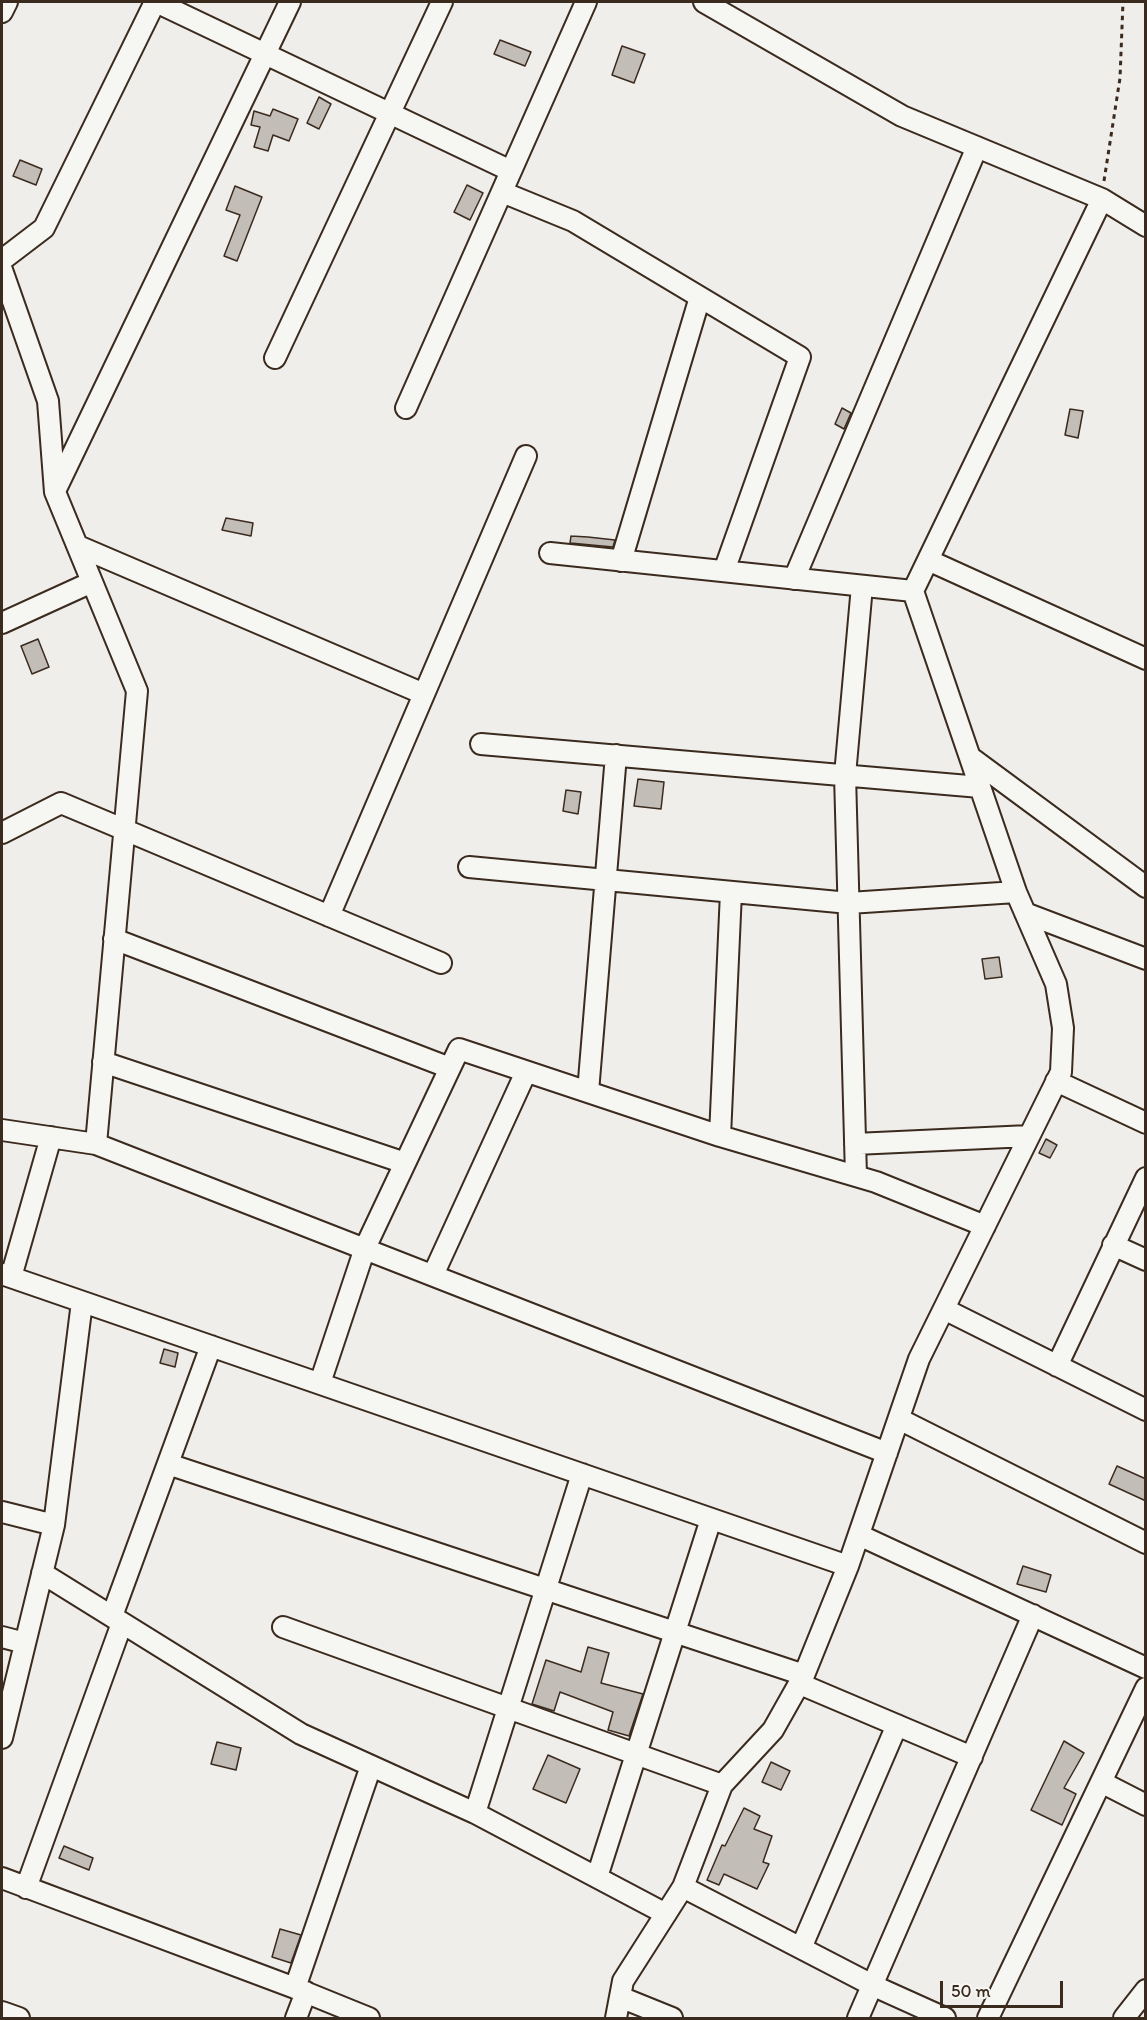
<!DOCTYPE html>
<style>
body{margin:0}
#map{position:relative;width:1147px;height:2020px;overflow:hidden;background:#efeeea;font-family:Itim,sans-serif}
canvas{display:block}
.frame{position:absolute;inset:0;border:3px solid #3b2a1e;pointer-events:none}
.scale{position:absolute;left:940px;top:1981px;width:123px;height:27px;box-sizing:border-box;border:3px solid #3b2a1e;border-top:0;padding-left:8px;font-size:18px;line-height:21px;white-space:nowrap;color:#3b2a1e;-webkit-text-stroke:4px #f6f6f2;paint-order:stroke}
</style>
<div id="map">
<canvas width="1147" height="2020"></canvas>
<div class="frame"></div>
<div class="scale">50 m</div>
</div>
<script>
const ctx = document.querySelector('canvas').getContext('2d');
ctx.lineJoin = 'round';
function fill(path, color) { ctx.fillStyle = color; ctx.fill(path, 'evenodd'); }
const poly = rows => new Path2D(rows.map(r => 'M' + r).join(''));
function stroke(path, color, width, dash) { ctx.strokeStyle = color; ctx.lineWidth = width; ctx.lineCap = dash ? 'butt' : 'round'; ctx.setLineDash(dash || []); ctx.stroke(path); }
const building = poly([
 [500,40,531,52,525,66,494,54,500,40],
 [622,46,645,54,634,83,612,75,622,46],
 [319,97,331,104,319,129,307,123,319,97],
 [273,109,298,119,289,141,273,135,268,151,254,147,260,127,251,125,254,111,270,116,273,109],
 [20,160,42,169,36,185,13,176,20,160],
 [467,185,483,193,470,220,454,212,467,185],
 [235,186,262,197,237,261,224,256,240,215,226,210,235,186],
 [842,408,851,413,844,429,835,424,842,408],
 [1070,409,1083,411,1078,438,1065,435,1070,409],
 [226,518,253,523,251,536,222,530,226,518],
 [571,536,588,537,615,540,613,547,570,543,571,536],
 [38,639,49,667,32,674,21,646,38,639],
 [638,779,664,782,661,809,634,806,638,779],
 [566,790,581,792,578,814,563,811,566,790],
 [999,957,1002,977,985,979,982,959,999,957],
 [1046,1139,1057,1145,1050,1158,1039,1153,1046,1139],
 [164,1349,178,1353,175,1367,160,1363,164,1349],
 [1117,1466,1146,1479,1146,1501,1109,1484,1117,1466],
 [1023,1566,1051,1575,1046,1592,1017,1584,1023,1566],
 [588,1647,609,1653,601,1683,643,1694,629,1736,608,1730,613,1712,560,1692,554,1711,532,1704,546,1660,581,1672,588,1647],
 [1064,1741,1084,1753,1064,1788,1076,1794,1062,1825,1031,1810,1064,1741],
 [217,1742,241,1748,236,1770,211,1764,217,1742],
 [548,1755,580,1769,566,1803,533,1789,548,1755],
 [771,1762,790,1771,781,1790,762,1782,771,1762],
 [744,1808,760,1816,754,1829,772,1836,763,1862,769,1864,757,1889,724,1874,719,1885,707,1880,722,1845,725,1846,744,1808],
 [64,1846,93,1858,89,1870,59,1858,64,1846],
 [280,1929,301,1935,291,1963,272,1957,280,1929]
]);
const path = poly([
 [1104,181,1120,78,1123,2]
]);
const minor = poly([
 [156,2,511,171],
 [704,2,902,116,1102,199,1146,226],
 [2,12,7,2],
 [502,192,573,221,800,357,724,571],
 [2,260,44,228,155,2],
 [2,270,48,401,55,492,137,691,96,1144],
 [275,358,442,2],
 [406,408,586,2],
 [56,489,290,2],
 [78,546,424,694],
 [550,553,913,591],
 [928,560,1146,659],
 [621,561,700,297],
 [794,579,977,147],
 [2,623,92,582],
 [481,744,980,787],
 [970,757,1146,887],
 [2,833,61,803,441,963],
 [469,867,849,903,1016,892],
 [1025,913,1146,959],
 [329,916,526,456],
 [114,939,450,1068],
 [103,1062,405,1163],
 [1056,1081,1146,1123],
 [588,1092,616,755],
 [2,1130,96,1144,887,1453],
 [720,1136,731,892],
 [855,1144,1029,1136],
 [856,1176,845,775,862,586],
 [1113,1245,1146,1260],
 [2,1274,848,1566],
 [433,1275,526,1072],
 [11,1277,51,1137],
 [944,1309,1146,1410],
 [1057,1366,1146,1178],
 [320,1383,365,1248,459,1049,720,1136,876,1182,985,1226],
 [899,1419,1146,1543],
 [168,1464,804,1675],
 [2,1512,54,1525],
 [859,1535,1146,1668],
 [42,1573,301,1734,475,1813,666,1914],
 [112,1616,211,1346],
 [283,1627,722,1785],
 [2,1637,25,1643],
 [800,1684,972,1757],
 [2,1738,54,1525,82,1302],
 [1101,1782,1146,1805],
 [475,1813,582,1474],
 [597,1877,711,1519],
 [2,1878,295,1988,369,2018],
 [683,1887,874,1986,945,2018],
 [26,1888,122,1623],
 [801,1948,897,1725],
 [295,1988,371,1766],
 [620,1997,672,2018],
 [2,2012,19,2018],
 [296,2018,306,1992],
 [616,2018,623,1981,683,1887,722,1785,773,1730,804,1675,848,1566,919,1359,1061,1072,1063,1028,1056,984,1016,892,913,591,1102,199],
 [858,2018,1033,1615],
 [988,2018,1146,1688],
 [1124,2018,1146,1990]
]);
fill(building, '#c2bdb7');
stroke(building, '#3b2a1e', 1.5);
stroke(minor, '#3b2a1e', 24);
stroke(path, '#3b2a1e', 3, [4.5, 4.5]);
stroke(minor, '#f6f6f2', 20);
</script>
